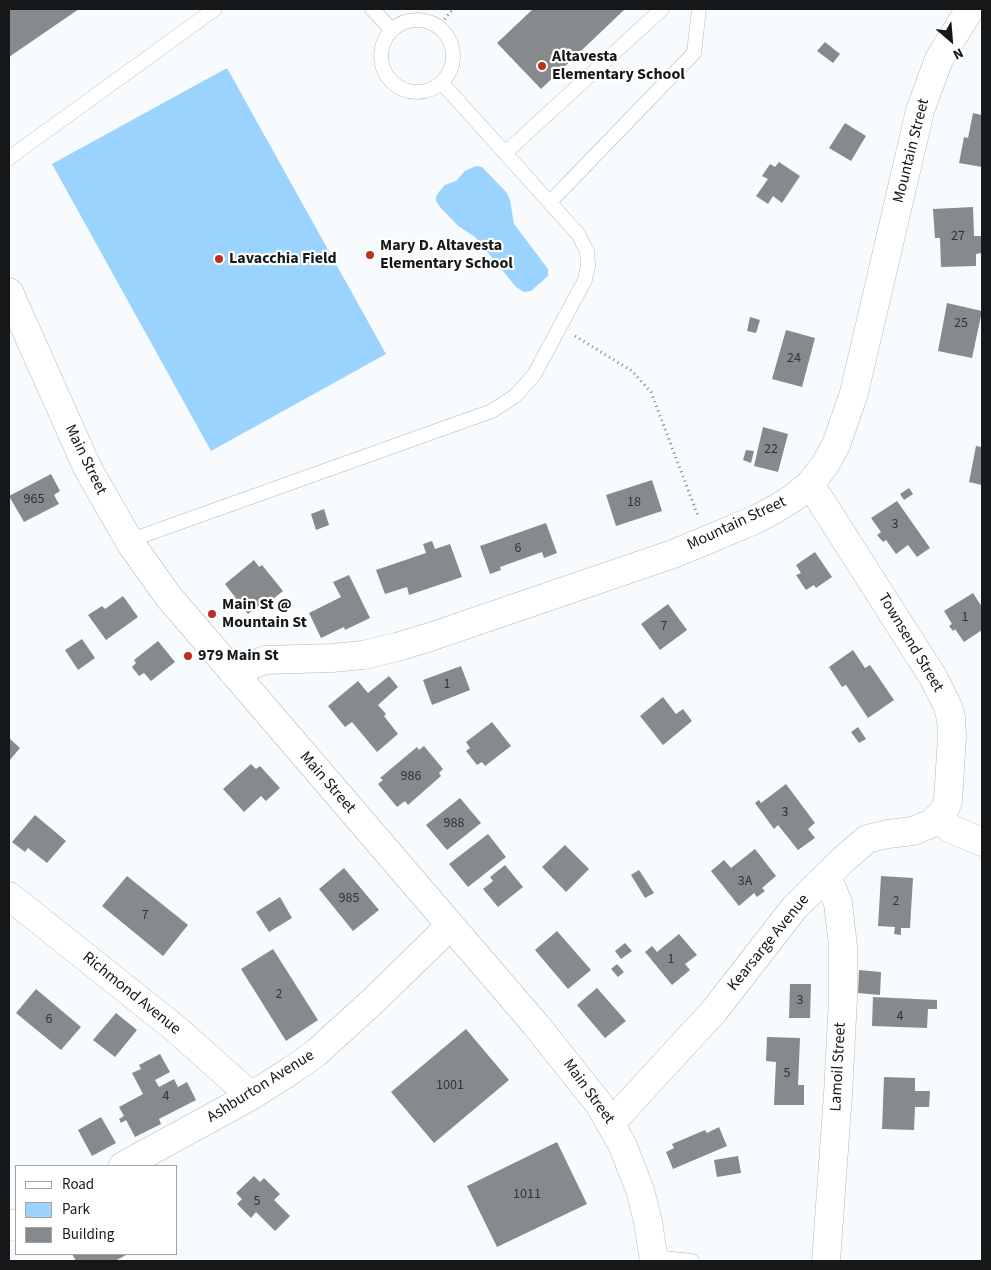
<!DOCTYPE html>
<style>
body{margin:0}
#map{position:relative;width:991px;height:1270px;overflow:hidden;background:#f7fbfe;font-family:"Source Sans 3",sans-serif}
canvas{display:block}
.frame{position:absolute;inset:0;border:10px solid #151718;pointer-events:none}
.legend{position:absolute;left:15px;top:1165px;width:162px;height:90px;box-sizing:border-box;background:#fff;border:1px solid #a1a2a3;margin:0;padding:6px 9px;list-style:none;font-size:15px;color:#151718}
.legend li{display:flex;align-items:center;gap:10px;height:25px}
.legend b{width:25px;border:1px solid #a1a2a3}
.north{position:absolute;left:926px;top:15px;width:50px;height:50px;-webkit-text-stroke:4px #fff;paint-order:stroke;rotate:153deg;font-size:14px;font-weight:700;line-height:20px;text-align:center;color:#151718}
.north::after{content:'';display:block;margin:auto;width:18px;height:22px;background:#151718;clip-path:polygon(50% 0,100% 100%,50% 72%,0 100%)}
</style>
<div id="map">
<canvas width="991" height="1270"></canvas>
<div class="frame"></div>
<ul class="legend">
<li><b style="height:6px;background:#fff"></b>Road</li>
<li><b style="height:14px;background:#9ad4fe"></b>Park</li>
<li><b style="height:14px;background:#868a8d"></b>Building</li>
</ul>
<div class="north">N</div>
</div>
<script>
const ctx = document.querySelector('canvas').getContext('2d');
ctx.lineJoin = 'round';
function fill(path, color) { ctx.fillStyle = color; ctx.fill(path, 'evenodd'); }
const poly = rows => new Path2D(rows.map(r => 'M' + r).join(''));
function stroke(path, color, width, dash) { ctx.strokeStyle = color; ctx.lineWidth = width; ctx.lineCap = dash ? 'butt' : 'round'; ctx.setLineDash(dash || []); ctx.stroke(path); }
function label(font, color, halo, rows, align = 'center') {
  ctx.font = font + ' "Source Sans 3",sans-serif'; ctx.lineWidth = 4.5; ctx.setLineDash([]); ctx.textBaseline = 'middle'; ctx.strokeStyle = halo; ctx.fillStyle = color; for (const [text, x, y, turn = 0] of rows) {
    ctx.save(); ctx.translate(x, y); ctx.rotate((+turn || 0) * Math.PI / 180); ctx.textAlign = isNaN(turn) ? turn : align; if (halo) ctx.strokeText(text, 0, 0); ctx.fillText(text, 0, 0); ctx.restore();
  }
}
const green = poly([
 [227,68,386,354,211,451,52,164],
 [476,166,482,167,507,193,510,200,514,224,548,269,548,276,531,291,524,292,516,287,475,237,457,225,440,207,436,201,436,197,438,193,445,185,456,181,465,171]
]);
const building = poly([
 [9,9,79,9,9,57],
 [533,9,625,9,541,89,497,43],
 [825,42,840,54,833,63,817,51],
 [973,113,982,115,982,167,959,163,964,137,968,138],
 [845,123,866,136,851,161,829,148],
 [779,162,800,176,782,203,773,196,768,204,756,196,768,179,762,176,770,164,775,167],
 [973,207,974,236,981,236,982,253,976,254,976,266,941,267,940,238,935,238,933,209],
 [947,303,982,311,972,358,938,351],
 [750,317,760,320,756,333,747,331],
 [786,330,815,338,802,387,772,379],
 [763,427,788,434,778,472,754,466],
 [976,446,982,447,982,485,969,482],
 [746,450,754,451,751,463,743,460],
 [51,474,60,491,54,495,59,504,24,522,9,496],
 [652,480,662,511,616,526,606,495],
 [909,488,913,494,904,500,900,494],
 [897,501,930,548,917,557,908,545,896,554,886,540,883,542,877,535,881,532,871,518],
 [324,509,329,525,316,530,311,514],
 [546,523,557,553,544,558,542,552,500,567,501,570,490,574,480,546],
 [432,541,435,549,450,544,462,577,409,595,407,587,385,594,376,570,426,553,423,544],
 [815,552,832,577,816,588,814,585,806,590,796,575,801,573,796,565],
 [254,560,259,567,262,565,283,591,259,610,257,607,248,614,225,584],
 [349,575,370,618,345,630,344,627,321,638,309,613,341,597,333,582],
 [973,593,982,607,982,630,964,642,955,629,953,631,949,626,952,624,944,611],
 [123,596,138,617,106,640,88,615,102,606,105,609],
 [668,604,687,630,660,650,641,624],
 [82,639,95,658,78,670,65,650],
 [158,641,175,662,151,681,144,673,139,676,132,667,136,663,134,660],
 [853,650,865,668,870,665,894,700,868,718,846,685,842,687,829,667],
 [461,666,470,690,432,705,423,680],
 [389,676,398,687,378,705,386,714,384,716,398,734,377,752,352,722,345,727,328,706,358,681,368,693],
 [663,697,676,714,683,709,692,721,663,745,640,716],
 [492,722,511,746,485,766,482,762,477,765,466,751,470,748,466,742],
 [858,727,866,739,859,743,851,732],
 [9,738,20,748,9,761],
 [424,746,443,769,439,773,441,776,408,805,405,801,397,807,378,784,383,780,380,778,417,747,419,750],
 [251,764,256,769,260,766,280,788,266,801,261,796,244,812,223,789],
 [786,784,815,823,808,829,815,838,798,850,778,825,774,829,755,803,759,800,761,803],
 [460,798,481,823,447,850,426,825],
 [35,815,66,841,47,863,28,848,25,852,12,842],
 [488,834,506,857,468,887,449,864],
 [565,845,589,869,566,892,542,867],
 [755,849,776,876,762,888,765,891,757,897,754,893,739,906,711,871,724,860,731,868],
 [505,865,523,887,498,907,483,889,493,881,490,877],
 [344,868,379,910,353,931,319,889],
 [639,870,654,893,645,898,631,875],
 [127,876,188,925,163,956,102,906],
 [881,876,913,878,910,928,901,928,901,935,894,934,895,927,878,926],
 [280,897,292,918,269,932,256,912],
 [557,931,591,970,568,989,535,950],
 [679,934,697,955,685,964,690,970,672,985,645,952,652,946,657,952],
 [625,943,632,951,621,959,615,951],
 [273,949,318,1020,286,1041,241,969],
 [617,964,624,972,618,977,611,969],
 [859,970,881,972,880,995,858,993],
 [790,984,811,984,810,1018,789,1018],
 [597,988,626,1021,605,1038,577,1005],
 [36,989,81,1027,61,1050,16,1013],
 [873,997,937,1000,937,1009,928,1009,927,1028,872,1026],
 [116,1013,137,1030,115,1057,93,1040],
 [466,1029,509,1080,434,1143,391,1092],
 [767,1037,800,1038,798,1085,804,1085,804,1105,774,1105,776,1062,766,1061],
 [160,1054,170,1072,155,1080,159,1087,174,1079,178,1087,187,1082,196,1100,159,1119,161,1124,135,1137,126,1120,121,1123,119,1119,124,1116,119,1107,143,1094,132,1073,141,1069,139,1065],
 [884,1077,915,1078,915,1091,930,1091,929,1107,915,1107,914,1130,882,1129],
 [101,1117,116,1143,92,1156,78,1130],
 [719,1127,727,1146,673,1169,666,1152,674,1148,672,1144,705,1130,707,1133],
 [557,1142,587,1204,497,1247,467,1186],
 [738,1156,741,1173,717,1177,714,1160],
 [254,1176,260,1182,264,1178,280,1194,274,1200,290,1216,275,1231,256,1212,251,1218,237,1204,242,1199,236,1193],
 [72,1254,125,1254,126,1255,115,1261,76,1261]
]);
const path = poly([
 [438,27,453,9],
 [575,336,632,371,651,392,698,516]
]);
const service = poly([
 [372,9,392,30],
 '381 56a36 36 0 1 1 72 0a36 36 0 1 1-72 0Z',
 [505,153,662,9],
 [9,158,215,9],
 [550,202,694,53,699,9],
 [128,541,492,411,515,396,534,375,585,280,588,266,587,251,578,234,442,83],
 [654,1257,692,1261]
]);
const minor = poly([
 [233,672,265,660,332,658,363,655,397,647,430,637,673,554,707,540,757,519,777,508,793,498,810,484,825,465,836,445,854,393,920,111,939,59,970,9],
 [938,818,951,829,982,842],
 [9,896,176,1029,251,1096],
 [611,1123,714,1011,795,907,844,859,867,839,888,834,913,831,930,824,943,813,948,801,952,736,951,717,947,705,933,677,810,484],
 [123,1166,251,1096,292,1070,316,1053,374,1000,450,926],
 [9,1227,16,1223],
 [826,1261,838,1094,843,998,843,946,838,903,827,876]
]);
const secondary = poly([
 [9,292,88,469,131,544,168,596,536,1025,599,1104,622,1144,640,1190,648,1222,654,1261]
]);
const markers = [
 [542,66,5,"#bd3021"],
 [370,255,5,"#bd3021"],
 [219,259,5,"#bd3021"],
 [212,614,5,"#bd3021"],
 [188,656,5,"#bd3021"]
];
const numberNames = [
 ["27",958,237],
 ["25",961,324],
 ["24",794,359],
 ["22",771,450],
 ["965",34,500],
 ["18",634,503],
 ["3",895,525],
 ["6",518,549],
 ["1",965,618],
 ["7",664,627],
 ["1",447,685],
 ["986",411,777],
 ["3",785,813],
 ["988",454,824],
 ["3A",745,882],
 ["985",349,899],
 ["2",896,902],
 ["7",145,916],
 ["1",671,960],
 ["2",279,995],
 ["3",800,1001],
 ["4",900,1017],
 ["6",49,1020],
 ["5",787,1074],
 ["1001",450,1086],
 ["4",166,1097],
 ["1011",527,1195],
 ["5",257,1202]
];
const poiNames = [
 ["Altavesta",552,57],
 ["Elementary School",552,75],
 ["Mary D. Altavesta",380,246],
 ["Elementary School",380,264],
 ["Lavacchia Field",229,259],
 ["Main St @",222,605],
 ["Mountain St",222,623],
 ["979 Main St",198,656]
];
const streetNames = [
 ["Mountain Street",912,151,-76],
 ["Main Street",85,460,64],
 ["Mountain Street",737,524,-25],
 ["Townsend Street",910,643,59],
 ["Main Street",327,783,49],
 ["Kearsarge Avenue",769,943,-51],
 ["Richmond Avenue",131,994,39],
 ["Lamoil Street",839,1067,-87],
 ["Ashburton Avenue",261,1087,-32],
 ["Main Street",588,1092,54]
];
fill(green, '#9ad4fe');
fill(building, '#868a8d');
stroke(service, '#b4b8bb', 15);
stroke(minor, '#b4b8bb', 29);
stroke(secondary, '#b4b8bb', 29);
stroke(path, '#7d8082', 3, [1, 4]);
stroke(service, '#fff', 14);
stroke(minor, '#fff', 28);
stroke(secondary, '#fff', 28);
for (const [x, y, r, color] of markers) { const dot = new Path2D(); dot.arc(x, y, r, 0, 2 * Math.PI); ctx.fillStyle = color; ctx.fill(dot); stroke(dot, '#fff', 2); }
label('14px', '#313435', null, numberNames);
label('bold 16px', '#151718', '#fff', poiNames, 'left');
label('16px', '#151718', '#fff', streetNames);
</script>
